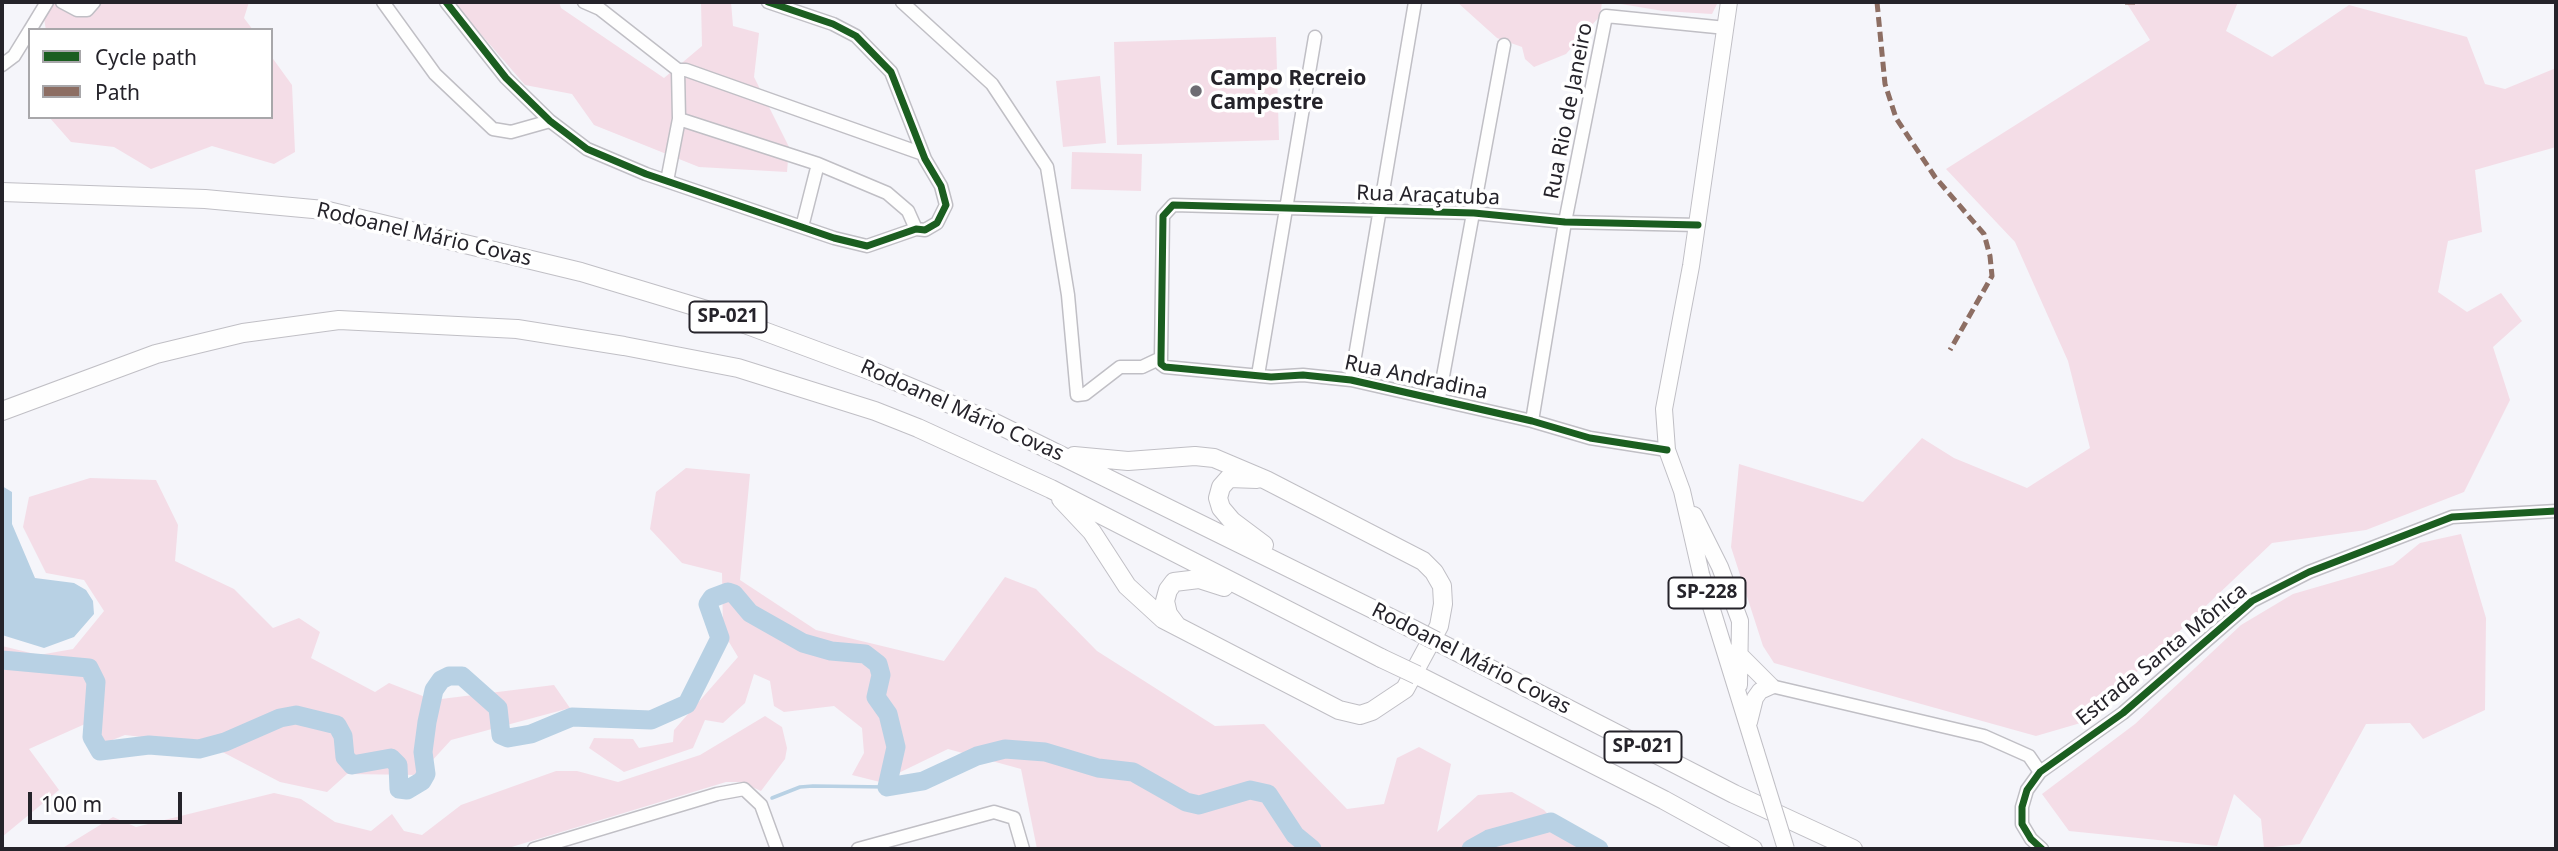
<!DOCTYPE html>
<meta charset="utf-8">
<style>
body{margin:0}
#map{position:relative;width:2558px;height:851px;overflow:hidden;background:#f5f5fa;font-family:"Noto Sans",sans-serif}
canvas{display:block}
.frame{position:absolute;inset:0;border:4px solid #25232a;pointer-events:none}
.legend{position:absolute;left:28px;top:28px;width:245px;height:91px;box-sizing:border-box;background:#fff;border:2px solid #a8a7aa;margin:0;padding:9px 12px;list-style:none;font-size:21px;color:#25232a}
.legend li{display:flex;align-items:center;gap:14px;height:35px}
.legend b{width:35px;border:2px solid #a8a7aa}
.scale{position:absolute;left:28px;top:792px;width:154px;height:32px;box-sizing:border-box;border:4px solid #25232a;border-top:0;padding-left:9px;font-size:21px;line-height:24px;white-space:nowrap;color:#25232a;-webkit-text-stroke:5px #fff;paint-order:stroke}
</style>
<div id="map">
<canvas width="2558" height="851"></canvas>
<div class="frame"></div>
<ul class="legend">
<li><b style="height:9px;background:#1b5e20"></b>Cycle path</li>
<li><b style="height:9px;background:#8d6e63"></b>Path</li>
</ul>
<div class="scale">100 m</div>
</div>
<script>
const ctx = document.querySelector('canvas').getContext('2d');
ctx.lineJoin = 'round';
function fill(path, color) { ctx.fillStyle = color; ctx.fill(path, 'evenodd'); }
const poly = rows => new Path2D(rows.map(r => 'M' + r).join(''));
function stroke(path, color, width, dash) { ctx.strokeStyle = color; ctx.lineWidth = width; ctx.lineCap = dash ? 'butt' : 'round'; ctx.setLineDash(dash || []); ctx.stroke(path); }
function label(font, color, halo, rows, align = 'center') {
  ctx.font = font + ' "Noto Sans",sans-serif'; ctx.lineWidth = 7; ctx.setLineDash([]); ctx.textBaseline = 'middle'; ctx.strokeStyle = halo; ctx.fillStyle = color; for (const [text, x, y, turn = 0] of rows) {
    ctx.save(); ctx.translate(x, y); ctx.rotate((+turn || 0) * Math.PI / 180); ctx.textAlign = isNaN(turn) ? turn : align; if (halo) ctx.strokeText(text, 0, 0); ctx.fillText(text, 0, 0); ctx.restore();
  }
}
const green = poly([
 [41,2,249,2,244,18,253,30,46,30],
 [453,2,559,2,561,8,664,78,702,46,701,2,731,2,733,26,759,33,754,77,789,147,787,172,699,167,594,125,572,94,525,85],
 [1457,2,1602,2,1600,16,1566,54,1534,67,1525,59,1522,47,1497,38],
 [1609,2,1718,2,1712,14,1663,11],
 [2126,2,2238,2,2226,31,2272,57,2349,5,2467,37,2485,84,2505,89,2556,68,2556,147,2475,170,2482,232,2448,241,2438,292,2467,312,2501,293,2522,321,2493,347,2510,400,2464,492,2366,530,2272,543,2084,722,2036,736,1774,663,1763,646,1731,547,1739,464,1863,502,1922,438,1954,458,2027,488,2090,448,2068,361,2015,242,1946,169,2150,40],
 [1276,37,1279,140,1117,145,1114,42],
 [271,56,292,85,295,152,274,164,212,146,151,169,114,147,71,142,49,117,271,117],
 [1100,76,1106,143,1063,147,1056,81],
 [1072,152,1142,154,1141,191,1071,189],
 [686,468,750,474,740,580,816,630,944,661,1005,577,1036,589,1097,651,1215,726,1264,724,1347,809,1384,804,1397,758,1419,747,1451,764,1437,832,1478,795,1512,792,1544,810,1579,849,1037,849,1021,769,948,749,880,782,852,775,864,753,862,728,834,706,784,712,774,706,770,681,754,674,745,703,723,723,705,720,693,748,624,772,589,748,594,738,633,739,639,748,673,742,674,730,738,657,723,632,722,573,682,563,650,529,656,492],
 [90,478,156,480,178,525,175,561,234,589,273,628,299,618,320,632,311,658,375,692,389,683,433,700,554,685,570,708,451,740,419,775,347,774,327,792,280,782,209,745,125,735,102,744,85,724,29,749,59,790,2,837,2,646,39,655,73,649,104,611,84,580,46,573,23,527,29,497],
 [2461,534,2486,618,2485,710,2423,739,2410,723,2366,724,2300,844,2264,848,2261,819,2234,794,2217,846,2069,831,2042,794,2135,724,2241,625,2293,594,2393,565,2420,543],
 [765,716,782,727,787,748,785,759,761,791,741,782,726,782,505,849,61,849,113,817,136,827,274,793,301,799,335,822,371,831,392,814,404,831,422,835,461,805,556,771,577,771,618,782,700,755]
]);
const water = poly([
 [2,486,12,492,12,524,35,578,74,583,86,590,93,601,94,614,74,637,44,648,2,635]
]);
const stream = poly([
 [772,798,800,787,813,786,887,787]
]);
const river = poly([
 [2,660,89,668,96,682,92,737,100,751,149,745,199,749,225,742,280,718,296,715,337,725,343,736,345,757,352,765,391,758,398,765,399,789,407,790,422,781,426,774,423,752,427,722,434,690,441,680,449,676,462,676,498,708,501,735,508,738,531,734,572,717,651,720,687,704,720,638,708,604,712,598,728,592,734,594,750,613,803,643,831,651,865,654,878,664,881,675,876,697,888,714,896,747,887,787,923,781,977,756,1005,749,1045,752,1098,768,1133,772,1186,802,1199,805,1250,790,1268,794,1295,835,1312,849],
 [1471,849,1489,839,1551,822,1599,849]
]);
const minor = poly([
 [62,2,77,10,87,10,94,2],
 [383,2,435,74,493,129,511,132,550,121],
 [446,2,506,78,550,121,587,149,646,174,834,238,867,246,916,229,925,230,937,223,946,205,941,186,925,159,891,72,856,36,833,24,768,2],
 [584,2,600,9,678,70,679,119,667,181],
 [902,2,992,84,1047,167,1068,295,1077,395,1085,394,1120,367,1142,367,1161,358],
 [30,30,47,2],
 [2,65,14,56,30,30],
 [678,70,686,70,923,154],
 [679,119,818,164,887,193,908,211,916,229],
 [802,227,818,164],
 [1258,375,1315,37],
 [1351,380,1415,2],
 [1439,398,1504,45],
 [1532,421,1565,222,1606,16,1726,28],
 [1667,450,1590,438,1532,421,1351,380,1303,375,1271,377,1165,367,1161,364,1161,358,1163,216,1173,205,1474,213,1565,222,1698,225],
 [1771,686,1984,736,2029,756,2040,772],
 [534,849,717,794,744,789,761,805,777,849],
 [858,849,994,812,1014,818,1023,849],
 [2042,849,2031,839,2022,824,2022,807,2027,790,2040,772,2123,713,2252,601,2309,572,2452,517,2556,511]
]);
const major = poly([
 [1729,2,1691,266,1664,409,1667,450,1682,491,1701,574,1756,752],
 [1694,515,1720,567,1740,621,1739,685],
 [1736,651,1771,686],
 [1749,722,1755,698,1760,691,1771,686]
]);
const highway = poly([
 [2,192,205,199,324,210,581,272,707,310,874,372,995,423,1401,623],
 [2,411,156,354,243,333,339,320,517,329,624,346,738,368,875,411,918,428,1051,489,1381,658],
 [1257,479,1229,478,1221,487,1218,498,1221,508,1232,521,1264,545],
 [1061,499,1092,532,1127,586,1163,619,1339,710,1360,715,1372,711,1405,689,1439,626,1443,604,1442,586,1434,572,1423,561,1266,480,1214,458,1195,456,1128,461,1074,456],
 [1177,626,1168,614,1165,601,1168,590,1174,582,1199,579,1224,587],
 [1436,641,1734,794,1853,849],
 [1417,675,1664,800,1753,849]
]);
const majorBridge = poly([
 [1756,752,1786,849]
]);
const highwayBridge = poly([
 [1401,623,1436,641],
 [1381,658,1417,675]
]);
const quiet = poly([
 [1877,2,1885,84,1896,118,1935,177,1984,234,1990,256,1992,276,1950,350],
 [2125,2,2137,2]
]);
const cycleway = poly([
 [446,2,506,78,550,121,587,149,646,174,834,238,867,246,916,229,925,230,937,223,946,205,941,186,925,159,891,72,856,36,833,24,768,2],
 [1667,450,1590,438,1532,421,1351,380,1303,375,1271,377,1165,367,1161,364,1161,358,1163,216,1173,205,1474,213,1565,222,1698,225],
 [2042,849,2031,839,2022,824,2022,807,2027,790,2040,772,2123,713,2252,601,2309,572,2452,517,2556,511]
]);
const markers = [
 [1196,91,7,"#6e6c73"]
];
const shields = [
 [728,317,77],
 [1707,593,77],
 [1643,747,77]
];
const shieldNames = [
 ["SP-021",728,317],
 ["SP-228",1707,593],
 ["SP-021",1643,747]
];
const poiNames = [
 ["Campo Recreio",1210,79],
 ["Campestre",1210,103]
];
const streetNames = [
 ["Rua Rio de Janeiro",1569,111,-79],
 ["Rua Araçatuba",1428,196,2],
 ["Rodoanel Mário Covas",424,235,13],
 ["Rua Andradina",1416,378,12],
 ["Rodoanel Mário Covas",962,411,24],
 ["Estrada Santa Mônica",2162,655,-39],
 ["Rodoanel Mário Covas",1471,659,27]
];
fill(green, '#f4dde7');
fill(water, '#b8d1e4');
stroke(stream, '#b8d1e4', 3.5);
stroke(river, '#b8d1e4', 19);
stroke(minor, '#c0bfc5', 15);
stroke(major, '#c0bfc5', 18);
stroke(highway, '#c0bfc5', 20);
stroke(minor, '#fefefe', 12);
stroke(major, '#fefefe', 16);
stroke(highway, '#fefefe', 18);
stroke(majorBridge, '#c0bfc5', 18, []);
stroke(highwayBridge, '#c0bfc5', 20, []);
stroke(majorBridge, '#fefefe', 16);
stroke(highwayBridge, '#fefefe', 18);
stroke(quiet, '#8d6e63', 5, [10, 5]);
stroke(cycleway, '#1b5e20', 7);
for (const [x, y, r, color] of markers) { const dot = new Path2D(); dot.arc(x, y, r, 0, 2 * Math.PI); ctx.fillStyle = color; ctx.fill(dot); stroke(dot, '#fff', 2.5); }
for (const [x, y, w] of shields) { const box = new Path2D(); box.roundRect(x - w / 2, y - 15.5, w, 31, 5); ctx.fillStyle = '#fff'; ctx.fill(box); stroke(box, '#25232a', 2); }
label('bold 19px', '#25232a', null, shieldNames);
label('bold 21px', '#25232a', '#fff', poiNames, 'left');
label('21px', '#25232a', '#fff', streetNames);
</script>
